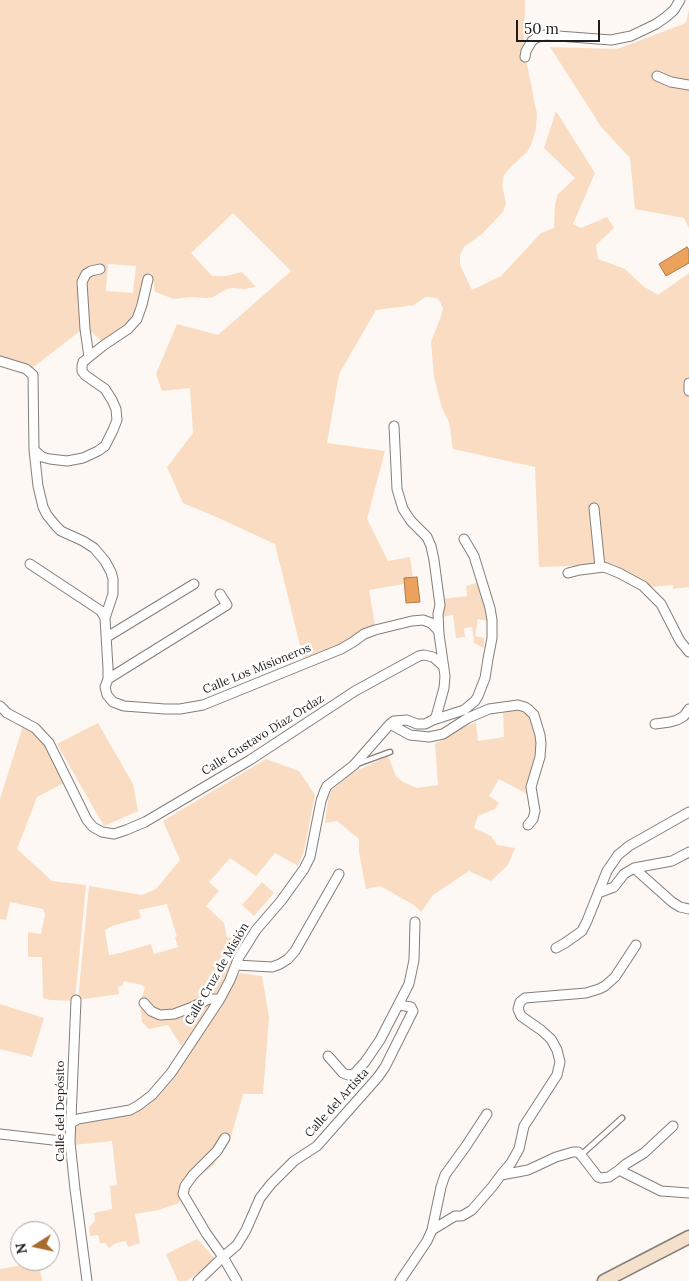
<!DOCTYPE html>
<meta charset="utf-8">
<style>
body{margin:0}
#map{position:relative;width:689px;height:1281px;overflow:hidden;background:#fdf8f3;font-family:Lora,serif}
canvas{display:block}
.north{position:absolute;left:10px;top:1221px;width:50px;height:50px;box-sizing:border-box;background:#fff;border:1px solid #a5a5a4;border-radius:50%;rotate:260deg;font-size:14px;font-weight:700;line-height:20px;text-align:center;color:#1f1d1b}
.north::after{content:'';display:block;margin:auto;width:18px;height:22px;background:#a86b2e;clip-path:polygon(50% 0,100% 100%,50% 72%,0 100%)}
.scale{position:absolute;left:516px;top:20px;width:84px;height:22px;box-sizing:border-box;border:2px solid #1f1d1b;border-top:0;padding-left:6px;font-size:15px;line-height:18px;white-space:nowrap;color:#1f1d1b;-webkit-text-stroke:4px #fff;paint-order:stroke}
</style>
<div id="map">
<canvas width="689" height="1281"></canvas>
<div class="north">N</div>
<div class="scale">50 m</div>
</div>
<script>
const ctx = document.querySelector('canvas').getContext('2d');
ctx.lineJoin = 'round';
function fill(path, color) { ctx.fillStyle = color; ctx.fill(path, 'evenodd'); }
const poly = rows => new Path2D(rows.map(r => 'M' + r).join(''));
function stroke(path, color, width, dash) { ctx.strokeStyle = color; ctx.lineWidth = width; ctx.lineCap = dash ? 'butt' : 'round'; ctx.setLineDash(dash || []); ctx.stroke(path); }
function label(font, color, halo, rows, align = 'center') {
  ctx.font = font + ' Lora,serif'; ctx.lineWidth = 5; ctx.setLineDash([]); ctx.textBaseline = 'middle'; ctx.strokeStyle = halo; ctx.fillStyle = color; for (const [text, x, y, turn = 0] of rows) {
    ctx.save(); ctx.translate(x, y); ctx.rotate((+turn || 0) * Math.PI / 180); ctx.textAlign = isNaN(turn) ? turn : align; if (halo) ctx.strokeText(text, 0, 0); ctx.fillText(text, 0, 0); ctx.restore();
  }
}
const green = poly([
 [0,0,525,0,524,49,537,114,536,129,531,145,527,152,509,169,504,175,502,185,506,203,503,212,482,234,464,247,460,255,460,265,472,290,501,276,541,233,554,228,555,204,558,194,575,178,544,148,556,111,595,173,573,224,581,228,607,217,614,228,596,245,598,259,625,269,643,286,658,295,689,273,689,587,673,589,673,585,650,587,604,565,539,567,535,467,453,449,449,422,442,408,434,377,431,342,441,316,443,308,439,300,436,298,429,297,425,297,414,305,376,310,339,374,327,443,385,451,367,519,388,561,410,557,413,578,404,584,369,590,375,625,362,630,351,639,339,645,303,658,275,544,214,516,183,503,167,467,193,433,190,388,162,391,156,374,177,324,218,335,291,271,233,213,191,253,212,276,226,276,242,272,256,287,244,289,233,288,227,289,213,297,207,298,190,297,174,299,155,292,152,273,148,277,137,319,103,342,89,330,87,313,80,314,80,331,31,369,0,358],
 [108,264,136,266,133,293,106,291],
 [689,9,689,228,684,218,635,209,630,158,602,128,550,47,617,49,686,23],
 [479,582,486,609,487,621,478,619,475,636,484,638,484,648,474,643,472,627,464,628,465,637,456,638,453,615,442,617,444,608,443,599,467,596,466,586],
 [518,708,529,713,538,735,539,750,527,794,499,779,489,796,499,803,495,809,478,816,474,828,491,836,497,845,515,848,508,865,491,881,469,871,433,895,421,912,414,905,380,886,366,889,359,852,359,839,337,821,325,823,328,800,331,791,352,773,388,756,396,776,403,782,417,788,438,785,435,743,439,742,464,727,476,722,478,741,504,737,503,711],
 [98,723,133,784,138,811,104,826,57,744],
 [23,726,32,730,45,744,64,783,37,797,17,849,52,881,86,885,75,1001,50,1000,43,998,42,957,28,957,28,932,41,934,45,914,43,909,10,902,6,920,0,919,0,799],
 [266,759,299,771,315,795,304,851,298,866,275,853,256,876,230,858,209,882,219,891,206,906,224,923,227,938,246,935,226,979,214,1002,181,1046,168,1025,149,1029,142,1022,140,1002,145,988,142,985,124,981,122,986,118,987,119,994,78,1000,89,886,142,895,156,889,180,860,163,821],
 [167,904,177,937,175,937,178,947,154,954,151,944,120,953,109,955,105,930,112,926,141,918,139,910],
 [262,882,274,893,254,916,242,905],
 [240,973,262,976,269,1017,263,1094,243,1094,230,1140,213,1166,201,1174,186,1190,179,1203,159,1210,135,1214,140,1243,128,1247,126,1241,116,1243,109,1248,105,1243,100,1243,98,1235,90,1236,89,1227,95,1221,94,1213,112,1209,110,1186,117,1185,112,1141,74,1145,73,1130,76,1125,132,1114,148,1106,176,1075,199,1034,233,981],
 [0,1004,44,1018,32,1057,0,1049],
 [197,1239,215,1259,209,1266,186,1281,178,1281,166,1254],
 [33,1263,35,1271,40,1270,42,1281,0,1281,0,1269]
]);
const water = poly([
 [687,247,689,250,689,263,666,276,659,264,687,247],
 [417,577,420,602,406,603,404,578,417,577]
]);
const lane = poly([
 [357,764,390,752],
 [581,1155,622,1118]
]);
const street = poly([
 [525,57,526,51,532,41,536,38,545,35,611,40,631,36,656,24,666,17,674,10,680,0],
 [657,76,671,82,689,85],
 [89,357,85,329,82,282,86,274,91,271,100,269],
 [0,361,26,369,33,375,34,450,38,486,43,507,47,515,56,526,61,531,83,541,94,548,105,561,111,572,113,579,113,594,105,618,108,668,108,679,105,687,107,695,113,702,124,706,165,709,180,709,203,705,341,649,353,642,364,634,375,630,412,621,423,620,431,623,437,629,439,633],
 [689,383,689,391],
 [34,450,42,457,50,459,67,461,83,458,98,451,105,446,113,430,117,420,116,409,112,400,105,389,85,375,82,371,82,366,83,362,89,357,104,345,128,329,137,319,142,305,148,279],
 [594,508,600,567],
 [30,564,101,611,105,618],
 [568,573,580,570,604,567,619,573,643,586,661,604,680,641,689,652],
 [107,637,194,584],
 [108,679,227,605,220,594],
 [0,706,7,713,35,728,49,743,87,820,93,827,102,832,114,834,126,830,145,822,250,760,355,691,419,656,424,655,433,657,442,665],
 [433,720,464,710,475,701,478,696,485,678,488,659,492,638,492,620,490,608,474,556,464,539],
 [390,724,410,735,429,737,443,734,468,718,489,709,518,705,525,707,528,709,534,715,540,735,541,743,540,757,531,787,535,811,533,819,528,825],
 [655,724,670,722,677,720,684,716,689,709],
 [634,868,672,902,680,907,689,909],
 [598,893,614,887,624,874,634,868,672,861,689,852],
 [556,948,565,943,582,931,587,921,607,871,618,855,629,846,689,812],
 [236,965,272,967,280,964,288,959,295,951,339,874],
 [76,1000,70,1142,75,1189,87,1281],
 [144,1003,151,1011,160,1015,174,1014,190,1008,209,999,220,999],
 [328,1056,343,1073,348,1075,354,1074,365,1062,380,1040,409,984,414,960,415,922],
 [71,1123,78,1119,130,1110,139,1105,152,1095,171,1073,220,999,230,980,239,957,256,930,281,901,304,869,310,857,321,801,325,790,327,786,354,765,390,724,394,721,407,720,417,724,425,724,433,720,436,717,444,688,445,676,439,634,438,614,440,605,434,560,431,546,427,537,411,521,403,509,397,489,394,426],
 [0,1134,70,1142],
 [225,1138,217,1151,193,1175,185,1186,183,1194,206,1233,223,1257,237,1281],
 [619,1170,626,1164,644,1153,673,1126],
 [501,1175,511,1163,519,1149,524,1126,557,1075,560,1062,557,1050,551,1039,541,1030,521,1016,518,1009,520,1002,525,998,586,993,599,989,605,986,615,977,636,945],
 [432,1230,455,1216,462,1216,472,1210,492,1187,501,1175,528,1170,556,1157,573,1152,578,1152,581,1155,598,1177,601,1178,609,1177,619,1170,661,1191,689,1193],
 [198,1281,223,1257,237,1245,246,1230,260,1198,271,1184,294,1161,317,1146,378,1077,385,1067,413,1011,411,1007,399,1005],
 [400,1281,427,1241,432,1230,441,1187,445,1175,466,1146,487,1114]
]);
const secondary = poly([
 [604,1281,689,1237]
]);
const streetNames = [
 ["Calle Los Misioneros",257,669,-22],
 ["Calle Gustavo Díaz Ordaz",263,735,-32],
 ["Calle Cruz de Misión",217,974,-60],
 ["Calle del Artista",337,1103,-48],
 ["Calle del Depósito",61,1111,-90]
];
fill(green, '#fadcc2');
fill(water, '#eca25d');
stroke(water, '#ae7a49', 1);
stroke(lane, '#837e7a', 7);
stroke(street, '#837e7a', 11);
stroke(secondary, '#837e7a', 15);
stroke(lane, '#fff', 4.5);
stroke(street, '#fff', 9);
stroke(secondary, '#f5e0cb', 12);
label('12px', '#1f1d1b', '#fff', streetNames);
</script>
